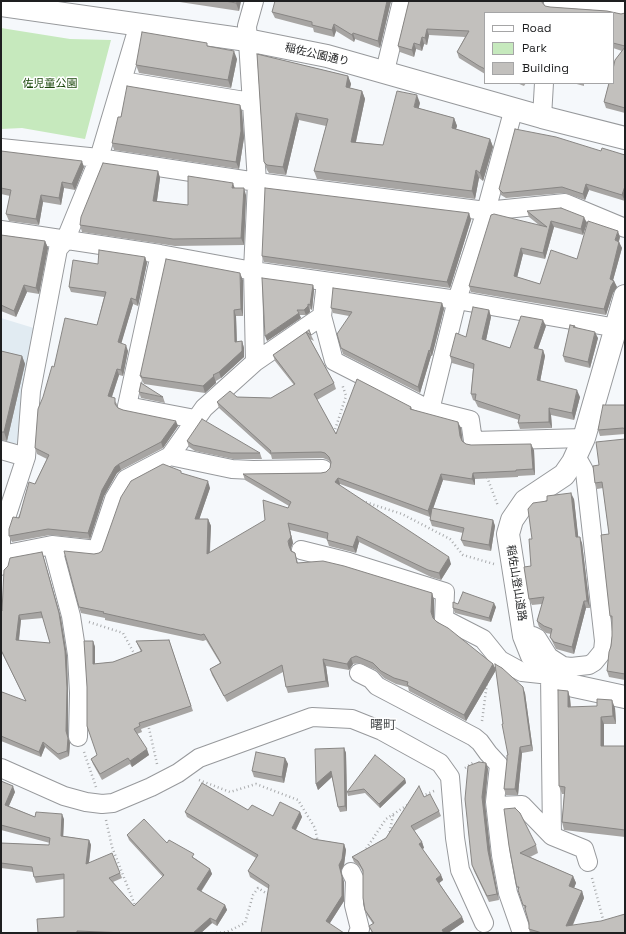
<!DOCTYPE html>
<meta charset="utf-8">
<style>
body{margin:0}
#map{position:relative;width:626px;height:934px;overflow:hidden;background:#f5f8fb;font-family:"Space Grotesk",sans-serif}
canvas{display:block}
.frame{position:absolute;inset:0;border:2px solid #1e1f20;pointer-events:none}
.legend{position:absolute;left:484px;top:12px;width:130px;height:72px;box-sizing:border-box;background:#fff;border:1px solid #a5a5a6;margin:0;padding:5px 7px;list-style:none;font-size:12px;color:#1e1f20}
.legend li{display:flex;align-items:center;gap:8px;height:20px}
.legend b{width:20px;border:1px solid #a5a5a6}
</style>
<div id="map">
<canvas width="626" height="934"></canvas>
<div class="frame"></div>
<ul class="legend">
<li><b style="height:5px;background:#fff"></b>Road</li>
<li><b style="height:11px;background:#c6e9bd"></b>Park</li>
<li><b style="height:11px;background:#c2c0bd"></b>Building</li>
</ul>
</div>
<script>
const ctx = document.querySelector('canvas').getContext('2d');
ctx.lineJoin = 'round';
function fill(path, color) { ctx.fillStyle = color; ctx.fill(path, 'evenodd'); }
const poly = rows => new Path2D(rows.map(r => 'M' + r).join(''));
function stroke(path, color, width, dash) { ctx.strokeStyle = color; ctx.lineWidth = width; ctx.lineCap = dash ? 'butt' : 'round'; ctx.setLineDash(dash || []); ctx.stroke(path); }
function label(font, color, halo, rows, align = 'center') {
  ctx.font = font + ' "Space Grotesk","Noto Sans JP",sans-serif'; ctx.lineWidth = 3; ctx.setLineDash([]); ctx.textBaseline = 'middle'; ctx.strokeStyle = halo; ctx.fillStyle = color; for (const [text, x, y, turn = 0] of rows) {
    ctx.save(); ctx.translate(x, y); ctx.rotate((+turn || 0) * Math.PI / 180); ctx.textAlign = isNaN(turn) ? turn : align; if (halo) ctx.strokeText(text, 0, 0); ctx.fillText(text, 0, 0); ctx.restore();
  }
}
const built = poly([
 [1,318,37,329,19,442,10,446,1,443]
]);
const green = poly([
 [1,28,70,39,111,40,85,139,22,128,1,129]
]);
const path = poly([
 [334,433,346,396,342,384],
 [487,477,498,506],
 [362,501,402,514,450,539,463,555,494,564],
 [89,622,123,633,136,657],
 [482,721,487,683],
 [148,724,157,764],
 [84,752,96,787],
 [465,768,474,762],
 [199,780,230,792,256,784,298,800,315,828,318,843],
 [422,796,434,791],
 [106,820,112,847,136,908],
 [389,836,393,815],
 [364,852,386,819,409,804],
 [592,878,604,923],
 [216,933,227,932,245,923,253,895,258,888,269,895]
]);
const street = poly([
 [254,1,247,26,257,182,253,271,255,362],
 [553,3,611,7,625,10],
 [385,71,402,1],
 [122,81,251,102],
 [542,117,544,83],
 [1,148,99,158,257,182,486,211,565,203,625,228],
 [1,230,160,254,253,271,457,300,617,328],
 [160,254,127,406,195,419],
 [326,282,322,316,334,361,430,410,470,420,473,441,584,438],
 [430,410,457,300,486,211,514,108],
 [1,450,26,457],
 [170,456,232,469,253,470,323,469],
 [52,545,71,616,77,655,79,693,78,737],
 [301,550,349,562,445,592,444,619,483,639,500,660,522,672,550,675,552,836,522,805,496,806],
 [2,555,52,545,97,550,114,499,126,479,170,456,204,408,255,362,322,316],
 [1,566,1,533,26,457,31,391,58,249,65,241,99,158,139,24],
 [524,636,533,636,537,638,549,657,563,666,571,667,589,665,594,662,603,651,604,641,585,472,580,463,575,459],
 [359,673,371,679,377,686,474,737,480,742,488,753,499,765,495,802,501,855,508,893,522,933],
 [1,768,64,796,86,802,102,804,113,803,151,787,178,773,199,758,312,717,352,719,382,731,440,763,450,777,455,838,460,870,484,923],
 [552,836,584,849,588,862],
 [351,872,355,880,354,905,360,929,358,933]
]);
const secondary = poly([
 [1,5,247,40,327,56,542,117,625,138],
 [625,296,584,438,573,462,564,475,525,501,512,520,508,534,524,636,532,656,550,675,574,686,625,697]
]);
const wall = poly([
 [173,1,241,1,239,11],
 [391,1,380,48,355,39,354,42,336,31,334,37,314,32,313,28,275,18,272,12],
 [409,1,543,1,543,3,545,6,550,7,607,11,621,14,625,13,625,113,606,108,604,102,609,83,613,83,613,69,615,60,622,51,613,48,613,13,485,13,485,74,459,58,457,52,465,37,429,35,427,45,424,44,422,51,416,49,414,57,400,52,398,46],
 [208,46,237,59,231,88,139,73,136,65],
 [257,54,348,76,351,84,350,88,362,91,365,99,356,142,383,145,420,103,418,108,454,118,457,126,456,129,490,139,493,147,483,181,479,178,475,199,317,179,314,171,326,126,299,120,286,175,269,173,267,170,264,162],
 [517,83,526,83,524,86],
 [573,83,584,83,584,86],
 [242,111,244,138,239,169,114,150,112,143,121,117],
 [1,151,84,167,75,190,64,188,61,205,43,202,39,225,9,221,6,214,10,196,1,194],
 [601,151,625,155,625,201,589,190,585,200,564,193,506,198,501,195,499,189],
 [158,171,160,178,157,201,188,205,235,188,246,195,244,245,175,246,82,232,80,225],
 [527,211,587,223,583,235,554,227,545,259,523,254,517,277,540,284,577,259,620,237,619,242,622,248,613,280,614,281,617,287,613,293,606,315,471,292,469,286,539,225,529,217],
 [469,213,471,220,450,288,264,262,262,256],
 [1,235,45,241,48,248,39,294,27,292,16,317,1,311],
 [145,257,147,263,138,306,133,304,121,343,128,351,123,376,119,375,112,397,117,404,117,406,118,408,123,410,178,426,163,448,121,470,117,473,104,496,90,539,50,535,12,542,9,536,47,459,37,454,35,448,54,367,97,325,104,297,71,292,69,287,98,264],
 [243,280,243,316,236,316,237,342,242,341,244,348,244,357,221,378,216,381,216,383,205,393,144,384,140,376],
 [313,285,314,290,312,310,310,309,310,312,306,315,299,315,301,318,267,341],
 [442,303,444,309,432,356,431,356,420,393,343,354,341,348,349,316,333,313,331,308],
 [489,310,491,317,486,340,510,348,546,326,538,349,543,350,545,356,540,381,580,397,574,420,551,415,552,428,520,429,518,423,519,420,478,407,475,401,473,400,471,394,473,369,452,363,450,356],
 [570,325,575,326,576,327,598,338,590,368,565,362,563,356],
 [309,330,311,335,314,341,310,339,334,383,336,389,317,400,336,434,411,407,412,409,461,428,462,441,466,444,471,445,534,450,535,475,518,476,518,477,475,479,475,485,443,480,433,509,493,520,495,526,491,551,464,546,461,540,463,533,432,526,430,520,430,517,340,484,339,485,451,564,441,580,431,577,359,542,356,553,329,546,327,540,327,539,290,530,293,543,291,548,291,550,295,553,298,563,432,593,434,600,434,619,493,664,496,670,525,693,533,751,522,753,518,795,506,795,504,789,508,755,496,670,466,721,409,691,408,687,396,684,384,678,376,670,359,663,353,664,349,670,326,666,329,687,288,693,286,687,283,672,227,702,212,675,210,669,220,663,206,640,203,641,105,620,105,618,81,613,79,607,94,554,99,553,102,551,182,473,210,488,199,519,208,519,211,526,210,553,288,508,289,506,245,480,243,474,321,473,326,472,330,468,331,463,328,460,323,458,272,459,271,455,219,408,217,402,237,397,271,398,294,385,275,361,273,355],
 [1,351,22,356,25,364,7,441,1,440],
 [139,392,163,397,165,403,141,398],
 [625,405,625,434,600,436,598,430],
 [625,439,625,680,609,677,607,671,612,636,612,621,610,616,609,534,603,488,597,489,595,483,599,465],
 [187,441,260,453,262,459,233,459,195,451,189,447],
 [574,499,578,537,582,543,590,608,586,608,574,654,556,649,550,637,551,634,546,633,539,627,537,621,542,604,532,605,529,599,532,539],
 [42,552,61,618,67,656,68,693,68,737,70,743,69,756,60,760,45,747,41,757,1,741,1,694,26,701,1,651,1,610,2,611],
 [43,618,50,643,19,641,21,620],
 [458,604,496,607,491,622,455,613,453,608],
 [169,640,193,711,141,729,142,732,137,734,149,755,132,767,130,764,102,780,93,764,91,759,97,755,93,641,95,647,95,664,113,662,141,652,136,641],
 [568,691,570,698,571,707,615,708,616,724,604,724,604,746,625,746,625,837,564,830,562,822,564,794,562,794,559,786],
 [344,748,346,753,347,792,405,779,406,783,380,808,365,793,348,796,347,792,347,811,340,812,338,807,332,777,318,790,316,784],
 [285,758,288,764,284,783,254,777,252,771],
 [486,763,488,769,485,803,491,857,499,900,489,902,474,871,472,865],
 [1,781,15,792,9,806,35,817,64,819,63,836,89,840,91,845,89,863,120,873,122,878,113,882,134,906,163,877,129,840,127,835,167,843,196,859,210,869,212,874,201,892,225,905,227,910,217,926,212,923,201,933,38,933,64,917,64,879,36,883,34,877,33,872,1,868,1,843,49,845,50,843,1,830],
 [424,797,439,811,441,816,414,831,422,842,424,848,422,849,441,875,443,880,439,883,462,917,464,922,448,933,372,933,369,926,373,924,367,915,365,910,363,872,360,867,354,862,352,857,386,838],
 [248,810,273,816,300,812,302,817,296,830,313,839,344,844,346,850,344,865,341,871,344,882,344,901,330,923,269,889,250,877,248,871,256,858,187,817,185,812],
 [536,845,538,853,530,857,573,876,576,883,574,888,582,891,584,898,573,925,625,933,530,933,529,929,529,923,516,883,509,846]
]);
const shadedWall = poly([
 [237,1,241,1,239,11,236,3],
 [387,1,391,1,380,48,378,41],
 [334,24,336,31,334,37,332,30],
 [427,29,429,35,427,45,425,38],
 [353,33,355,39,354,42,352,35],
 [422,37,424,44,422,51,420,45],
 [414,43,416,49,414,57,412,50],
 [234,51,237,59,231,88,228,80],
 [348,76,351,84,348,95,346,87],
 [362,91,365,99,354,150,351,142],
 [417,95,420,103,417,115,414,107],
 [240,105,242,111,244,138,239,169,236,162],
 [296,113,299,120,286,175,283,167],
 [454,118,457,126,454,135,452,128],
 [490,139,493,147,483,181,480,173],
 [82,161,84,167,75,190,72,184],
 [476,170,479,178,475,199,472,191],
 [158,171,160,178,156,207,153,201],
 [62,182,64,188,61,205,59,198],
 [233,183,235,189,232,188],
 [586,184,589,190,585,200,583,194],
 [625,186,625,201,622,195],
 [244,188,246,195,244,245,241,238],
 [41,195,43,202,39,225,36,219],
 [469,213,471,220,450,288,447,282],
 [584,217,587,223,583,235,581,229],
 [551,221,554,227,545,259,543,253],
 [618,231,620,237,617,246,615,240],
 [45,241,48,248,39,294,36,288],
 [619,242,622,248,612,284,614,281,617,287,613,293,606,315,604,309,610,279],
 [521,248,523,254,516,282,514,276],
 [145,257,147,263,138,306,136,300],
 [240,273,243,280,243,316,241,309],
 [24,285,27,292,16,317,14,311],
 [313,285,314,290,312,310,310,305],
 [131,298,133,304,120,348,118,342],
 [442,303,444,309,432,356,430,351],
 [308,304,310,312,306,315,304,310],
 [234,310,236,316,237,349,235,342],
 [489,310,491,317,485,345,482,339],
 [299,313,301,318,267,341,265,336],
 [543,320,546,326,536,354,534,348],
 [595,332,598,338,590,368,588,362],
 [242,341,244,348,244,357,221,378,219,372],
 [126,345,128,351,123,376,121,370],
 [429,350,431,356,420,393,418,387],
 [543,350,545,356,539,387,537,380],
 [22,356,25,364,7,441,4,432],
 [117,369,119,375,110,402,108,396],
 [214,376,216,383,205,393,203,386],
 [577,390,580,397,574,420,572,413],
 [549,408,551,415,552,428,549,422],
 [176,421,178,426,163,448,161,442],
 [458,422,461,428,463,443,460,436],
 [531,444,534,450,535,475,533,469],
 [119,464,121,470,117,473,104,496,90,539,88,533,102,490,115,467],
 [473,473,475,479,475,485,472,479],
 [441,474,443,480,430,517,428,511],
 [338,478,340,484,338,489,335,482],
 [208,481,210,488,197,526,195,519],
 [571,493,574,499,579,543,576,537],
 [208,519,211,526,209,561,207,554],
 [493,520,495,526,491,551,489,545],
 [288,523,290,530,293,543,291,548,291,552,289,546],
 [357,536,359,542,356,553,353,547],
 [580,537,582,543,590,608,587,601],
 [42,552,61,618,67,656,68,693,68,737,70,743,69,756,67,751],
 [449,557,451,564,441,580,439,573],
 [432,593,434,600,434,619,431,612],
 [584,601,586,608,574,654,572,647],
 [494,603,496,607,491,622,489,618],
 [19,615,21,620,18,646,16,640],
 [93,641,95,647,95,669,93,664],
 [351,658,353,664,349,670,347,664],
 [323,659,326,666,329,687,326,681],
 [493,664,496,670,466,721,464,715],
 [523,687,525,693,533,751,531,745],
 [568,691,570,698,571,714,568,707],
 [612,700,615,708,616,724,613,716],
 [601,717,604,724,604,753,601,746],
 [43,742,45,747,41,757,39,752],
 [520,747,522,753,518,795,515,789],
 [344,748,346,753,347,811,345,806],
 [147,749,149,755,132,767,130,761],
 [285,758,288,764,284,783,282,777],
 [486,763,488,769,485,803,491,857,499,900,497,894,488,851,482,797],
 [331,771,333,776,318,790,316,784],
 [405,779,406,783,380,808,379,804],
 [13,786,15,792,7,810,5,805],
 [300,812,302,817,294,833,292,828],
 [62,814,64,819,63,841,61,836],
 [89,840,91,845,88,869,86,864],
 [422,842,424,848,421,850,419,844],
 [344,844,346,850,344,865,341,871,344,882,344,901,328,926,326,921,339,865],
 [210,869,212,874,199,894,197,889],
 [441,875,443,880,438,884,436,879],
 [573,876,576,883,572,893,569,886],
 [582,891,584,898,569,933,566,926],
 [225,905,227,910,217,926,216,921],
 [462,917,464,922,448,933,443,933,442,930],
 [210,918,212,923,201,933,193,933]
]);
const building = poly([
 [225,1,237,1,236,3,225,1],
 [275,1,387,1,378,41,353,33,352,35,334,24,332,30,312,25,312,22,272,12,275,1],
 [409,1,541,1,545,6,550,7,607,11,621,14,625,13,625,46,613,43,613,13,485,13,485,69,479,66,457,52,469,31,427,29,425,38,422,37,420,45,414,43,412,50,398,46,409,1],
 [142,32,207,43,207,46,234,51,228,80,136,65,142,32],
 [625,47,625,108,604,102,609,83,613,83,613,69,615,60,625,47],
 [257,54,348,76,346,87,362,91,351,142,383,145,397,91,417,95,414,107,454,118,452,128,490,139,480,173,476,170,472,191,314,171,328,119,296,113,283,167,267,165,264,162,257,54],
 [127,86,240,105,241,131,236,162,112,143,118,117,121,117,127,86],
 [515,129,556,137,601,151,602,148,625,155,625,186,622,195,586,184,583,194,562,187,503,193,499,189,515,129],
 [1,151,82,161,72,184,62,182,59,198,41,195,36,219,6,214,11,190,1,188,1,151],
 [103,163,158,171,153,201,188,205,188,176,233,183,232,188,244,188,241,238,173,239,80,225,81,217,103,163],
 [265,188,469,213,447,282,262,256,265,188],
 [561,208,584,217,581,229,551,221,543,253,521,248,514,276,540,284,551,250,577,259,588,221,618,231,615,240,619,242,610,279,614,281,611,286,604,309,469,286,491,215,494,214,547,227,527,211,561,208],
 [1,235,45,241,36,288,24,285,14,311,1,305,1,235],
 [99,250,145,257,136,300,131,298,118,342,126,345,121,370,117,369,108,396,115,398,115,404,118,408,123,410,176,421,161,442,119,464,115,467,102,490,88,533,48,529,9,536,9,529,13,517,19,518,29,482,35,484,49,455,35,448,38,409,43,397,52,366,54,367,65,318,97,325,106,292,69,287,73,260,98,264,99,250],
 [166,259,240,273,241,309,234,310,235,342,242,341,242,351,219,372,213,375,214,376,203,386,141,377,142,376,140,376,166,259],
 [262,278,313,285,310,305,308,304,308,306,304,310,297,310,299,313,265,336,262,278],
 [333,288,442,303,430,351,429,350,418,387,341,348,337,334,352,312,331,308,333,288],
 [473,307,489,310,482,339,510,348,521,316,543,320,534,348,543,350,537,380,577,390,572,413,549,408,549,422,518,423,520,415,475,400,476,394,471,394,474,364,450,356,456,333,466,337,473,307],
 [570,325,575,326,573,327,595,332,588,362,563,356,570,325],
 [309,330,311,335,306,332,334,383,314,394,336,434,357,379,411,407,410,409,458,422,460,436,462,441,466,444,471,445,531,444,533,469,516,470,516,471,473,473,472,479,441,474,428,511,338,478,335,482,449,557,439,573,428,570,357,536,353,547,327,540,328,533,288,523,291,537,288,541,289,546,291,551,295,553,297,563,323,561,344,566,432,593,431,612,433,618,437,622,448,628,493,664,464,715,407,685,408,682,394,678,381,671,373,663,356,656,351,658,347,664,323,659,326,681,286,687,282,665,224,696,210,669,221,663,204,634,201,635,103,613,104,612,79,607,64,551,94,554,99,553,102,551,121,497,131,481,163,464,181,471,181,473,208,481,195,519,208,519,207,554,265,520,263,500,288,508,291,502,243,474,321,473,326,472,330,468,331,462,329,457,325,453,321,452,270,453,271,451,217,402,230,391,237,397,271,398,295,384,273,355,309,330],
 [1,351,22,356,4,432,1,432,1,351],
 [141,383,163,397,139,392,141,383],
 [603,405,625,405,625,429,623,428,598,430,603,405],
 [202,419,260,453,231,453,193,445,187,441,202,419],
 [625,439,625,674,607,671,609,652,611,646,612,636,612,616,610,616,601,535,609,534,602,482,595,483,593,466,599,465,596,442,625,439],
 [571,493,576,537,580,537,587,601,584,601,572,647,554,642,550,637,552,629,544,626,537,621,544,597,529,599,524,567,531,566,529,539,532,539,528,509,533,503,547,501,547,496,571,493],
 [432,508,493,520,489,545,461,540,464,528,430,520,432,508],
 [42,552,59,613,65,651,67,688,66,731,68,738,67,751,58,754,43,742,39,752,1,736,1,694,2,692,26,701,1,650,1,610,2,611,4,570,8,566,10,558,42,552],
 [41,612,50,643,16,640,19,615,41,612],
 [463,592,494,603,489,618,453,608,453,602,458,604,463,592],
 [169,640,191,706,139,723,140,726,134,729,147,749,130,761,128,758,100,774,91,759,97,755,87,726,87,687,84,641,93,641,93,664,113,662,142,651,136,641,169,640],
 [495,664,502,668,523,687,531,745,520,747,515,789,504,789,507,760,507,755,508,755,502,724,503,724,495,664],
 [558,690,568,691,568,707,597,706,597,699,612,700,613,716,601,717,601,746,625,746,625,830,562,822,565,787,559,786,558,690],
 [344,748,345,806,338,807,331,771,316,784,315,749,344,748],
 [256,752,285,758,282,777,252,771,256,752],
 [375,755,405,779,379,804,364,789,347,792,375,755],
 [479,762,486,763,482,797,488,851,497,894,487,896,472,865,465,799,468,766,479,762],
 [1,781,13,786,5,805,35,817,36,812,62,814,61,836,89,840,86,864,112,853,120,873,109,878,134,906,164,875,127,835,144,819,167,843,169,840,194,854,192,857,210,869,197,889,225,905,216,921,210,918,193,933,126,933,77,931,77,933,38,933,37,919,64,917,64,874,34,877,32,867,1,863,1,843,49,845,50,838,1,825,1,781],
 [202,783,248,810,252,805,273,816,280,802,300,812,292,828,313,839,344,844,342,859,339,865,342,877,342,896,326,921,344,933,261,933,269,885,248,871,258,855,185,812,202,783],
 [419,786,424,797,430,794,439,811,411,826,422,842,419,844,441,875,436,879,462,917,442,930,444,933,373,933,369,926,374,923,365,910,363,898,363,870,358,861,352,857,386,838,419,786],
 [515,808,520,813,536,845,520,853,573,876,569,886,582,891,566,926,601,921,625,914,625,933,542,933,529,929,529,923,525,909,526,906,523,905,518,890,519,887,517,887,516,883,509,846,504,809,515,808]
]);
const streetNames = [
 ["稲佐公園通り",317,55,13],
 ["稲佐山登山道路",516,583,81]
];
const parkNames = [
 ["佐児童公園",50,84]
];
const quarterNames = [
 ["曙町",383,725]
];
fill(built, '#e1ebf2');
fill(green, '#c6e9bd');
stroke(street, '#97999c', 20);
stroke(secondary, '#97999c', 24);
stroke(path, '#a8aaac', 2.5, [1, 3]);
stroke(street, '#fff', 18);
stroke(secondary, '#fff', 22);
fill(wall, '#a7a5a3');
fill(shadedWall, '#888684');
fill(building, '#c2c0bd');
stroke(building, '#888684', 1);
label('11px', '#1e1f20', '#fff', streetNames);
label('11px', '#1a470b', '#fff', parkNames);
label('13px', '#4b4e50', '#fff', quarterNames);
</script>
